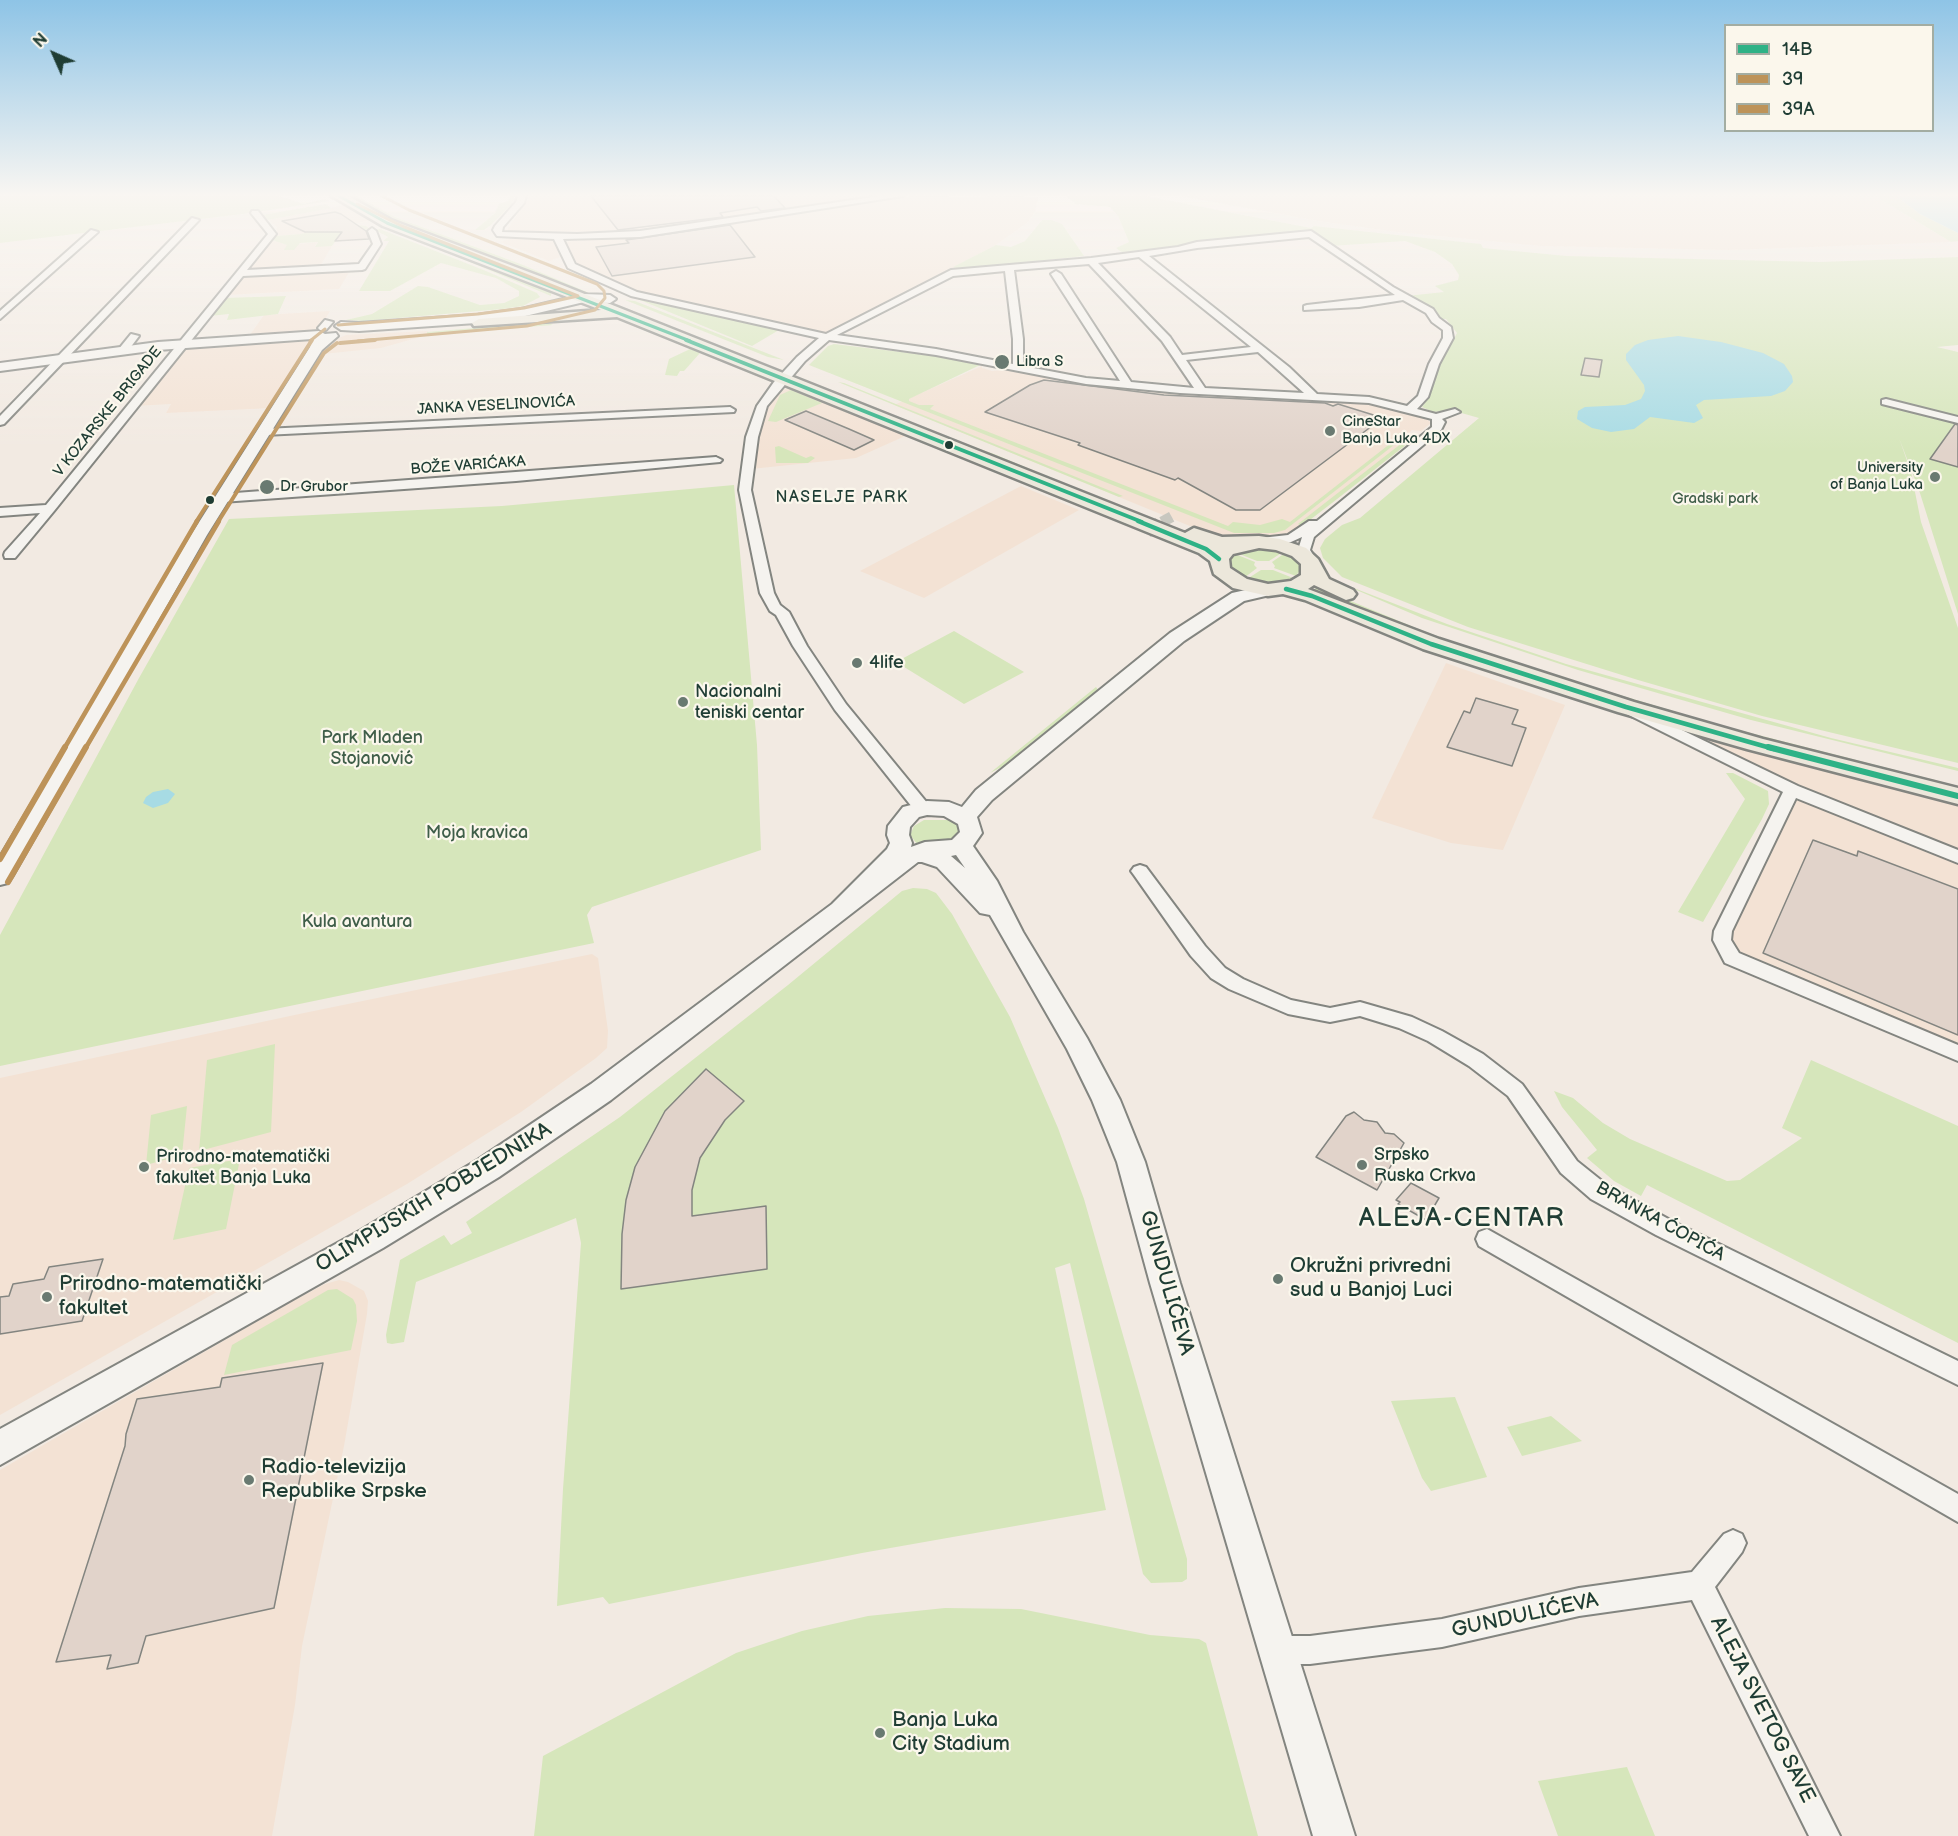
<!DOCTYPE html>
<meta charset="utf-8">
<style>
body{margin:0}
#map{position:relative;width:1958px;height:1836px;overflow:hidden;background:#f2eae2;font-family:"Balsamiq Sans",sans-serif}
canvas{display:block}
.legend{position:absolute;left:1724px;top:24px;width:210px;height:108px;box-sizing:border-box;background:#fbf7ec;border:2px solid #a3ada2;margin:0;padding:8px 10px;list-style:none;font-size:18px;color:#1f3d34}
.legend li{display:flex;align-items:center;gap:12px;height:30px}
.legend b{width:30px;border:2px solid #a3ada2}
.north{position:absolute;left:24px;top:24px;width:60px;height:60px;-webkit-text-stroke:4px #fbf7ec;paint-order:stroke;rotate:315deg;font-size:16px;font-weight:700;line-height:24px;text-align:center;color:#1f3d34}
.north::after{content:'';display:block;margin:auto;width:21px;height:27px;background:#1f3d34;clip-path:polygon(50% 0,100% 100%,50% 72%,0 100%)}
</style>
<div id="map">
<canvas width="1958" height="1836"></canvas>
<ul class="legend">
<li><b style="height:8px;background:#2eb286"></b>14B</li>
<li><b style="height:8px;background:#bd9359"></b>39</li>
<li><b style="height:8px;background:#bd9359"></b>39A</li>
</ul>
<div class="north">N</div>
</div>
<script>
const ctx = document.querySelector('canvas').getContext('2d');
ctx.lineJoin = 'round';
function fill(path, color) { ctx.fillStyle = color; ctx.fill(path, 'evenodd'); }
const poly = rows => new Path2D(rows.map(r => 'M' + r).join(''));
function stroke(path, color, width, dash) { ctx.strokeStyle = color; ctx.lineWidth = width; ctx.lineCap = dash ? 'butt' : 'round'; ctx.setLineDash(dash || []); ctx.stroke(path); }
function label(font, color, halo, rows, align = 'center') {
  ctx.font = font + ' "Balsamiq Sans",sans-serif'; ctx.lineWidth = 4.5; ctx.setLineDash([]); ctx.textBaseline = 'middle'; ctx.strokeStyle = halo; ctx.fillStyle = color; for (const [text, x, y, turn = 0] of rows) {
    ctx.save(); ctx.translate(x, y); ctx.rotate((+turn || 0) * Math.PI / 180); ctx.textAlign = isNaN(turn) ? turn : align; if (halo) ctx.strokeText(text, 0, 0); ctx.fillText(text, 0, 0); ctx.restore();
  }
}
const built = poly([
 [530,196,894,196,654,231,608,235,517,234,510,232,507,230],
 [911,196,1038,197,1035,212,1028,222,996,245,824,335,637,294,575,267,563,242,695,229],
 [1181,196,1875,196,1951,242,1729,250,1541,246,1397,232,1318,221],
 [349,204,373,220,300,234,276,236,277,227,268,220],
 [512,238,554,239,560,257,549,261,500,242],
 [272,240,288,245,318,242,315,246,332,246,319,268,249,270],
 [351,269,339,289,227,295,244,273],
 [330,311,321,326,314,330,249,336,264,315],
 [428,331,427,335,381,348,323,354,332,341,346,335],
 [307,339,313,342,272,408,166,413,171,404,135,406,185,348],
 [982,366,982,368,992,371,1004,370,1133,390,1359,401,1423,416,1431,423,1421,431,1412,430,1408,434,1413,439,1289,535,1229,537,1207,533,894,405],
 [795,387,912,433,856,458,751,469,755,437,764,412,774,395,780,390],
 [1021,486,1079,510,924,598,860,571],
 [1446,663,1565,705,1503,850,1451,843,1372,818],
 [1682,730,1958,797,1958,852,1779,779],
 [1797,798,1803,799,1958,862,1958,1045,1745,957,1731,944,1730,934,1794,800],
 [592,954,598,958,608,1031,607,1048,596,1058,521,1112,407,1184,0,1415,0,1078,304,1013],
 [339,1280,348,1282,364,1291,368,1301,367,1314,344,1446,302,1646,295,1705,272,1836,0,1836,0,1470,289,1303,325,1284]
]);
const green = poly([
 [0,196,278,196,304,204,325,199,329,201,243,214,0,243],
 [349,196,356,196,395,217,523,265,587,292,583,293,393,219],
 [511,196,515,196,512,204,491,225,484,230,475,230,495,213,499,204,508,201],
 [1066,196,1145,196,1311,228,1314,226,1481,244,1483,248,1567,256,1820,262,1958,257,1958,345,1937,347,1958,352,1958,614,1919,490,1899,438,1911,472,1921,522,1958,628,1958,763,1762,716,1638,680,1468,627,1342,577,1323,558,1320,548,1325,539,1342,525,1360,518,1479,418,1451,410,1433,412,1422,407,1430,396,1435,374,1457,333,1446,319,1437,319,1406,296,1444,292,1435,286,1458,280,1459,275,1452,264,1435,252,1405,241,1331,246,1316,234,1304,232,1210,239,1181,246,1123,253,1116,248,1129,242,1118,216,1110,207,1076,204],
 [1875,196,1896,196,1920,214,1958,233,1958,241,1951,242],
 [326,204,331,208,268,220,262,215],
 [1042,220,1052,220,1062,224,1084,256,961,270,953,267,996,245,1011,247,1025,241],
 [350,224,366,226,370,229,341,233,332,246,315,247,318,242,300,243,294,250,284,250,287,245,272,240,276,236,300,234],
 [391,227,547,288,551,291,551,296,388,228],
 [380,229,486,271,537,293,540,297,523,306,503,309,363,321,346,320,372,314,418,286,428,287,480,305,504,303,519,296,519,291,496,278,441,263,390,291,359,291,389,241,383,241,388,237,375,230],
 [286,296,278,314,227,320,229,314,210,316,223,298],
 [637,297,681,307,779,330,752,346,635,298],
 [625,300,635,301,784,360,768,357],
 [546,322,553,325,427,335,427,332],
 [834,344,935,356,980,365,909,399,909,401,919,405,934,405,930,409,1228,526,1233,522,1260,525,1282,519,1290,522,1400,436,1393,433,1408,434,1285,530,1274,533,1234,533,809,365,828,346],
 [690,349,700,353,684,371,680,371,677,376,665,375,669,359],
 [838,382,844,383,1123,496,1119,497],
 [824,388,934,433,994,454,1104,500,1101,501,822,389],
 [791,390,822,403,776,422,768,421,780,395],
 [1411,436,1413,439,1411,441,1332,503,1302,526,1298,524],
 [779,446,806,458,811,456,815,458,808,463,776,463,775,447],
 [734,485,757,745,761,850,592,907,587,915,594,943,0,1066,0,935,139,678,229,519,502,506],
 [1257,548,1274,549,1283,552,1269,561,1257,561,1237,553],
 [1285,553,1298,562,1300,570,1296,576,1274,568,1275,566,1272,562],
 [1235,554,1255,562,1254,565,1257,568,1244,578,1232,570,1230,566,1230,560],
 [1261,570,1273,570,1293,578,1271,583,1247,579],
 [1333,580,1447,624,1566,664,1831,738,1958,768,1958,771,1751,720,1578,670,1422,618],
 [1317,587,1416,628,1490,656,1723,726,1958,786,1958,790,1750,737,1492,661,1312,591],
 [954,631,1024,672,964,704,896,662],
 [1096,687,1099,691,1015,760,990,773],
 [1726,773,1733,773,1768,791,1769,804,1762,819,1703,922,1678,912,1745,799],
 [955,818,962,830,953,841,917,844,910,835,914,826,924,820,948,820],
 [913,888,927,889,936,893,952,914,1010,1017,1058,1128,1084,1199,1187,1559,1187,1579,1182,1582,1151,1583,1143,1574,1070,1263,1055,1268,1106,1510,862,1553,609,1604,603,1597,557,1606,563,1489,581,1243,576,1218,416,1282,404,1342,392,1344,387,1343,386,1335,400,1260,444,1235,451,1245,472,1233,466,1222,620,1117,788,985,902,891],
 [275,1044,271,1132,199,1151,207,1060],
 [1811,1060,1958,1126,1958,1343,1647,1185,1641,1196,1614,1181,1587,1158,1597,1150,1562,1107,1554,1091,1573,1098,1603,1123,1630,1139,1727,1181,1740,1180,1802,1138,1782,1128],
 [187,1106,182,1155,146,1165,151,1115],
 [240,1159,226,1229,173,1240,189,1168],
 [337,1289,353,1299,356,1305,357,1321,351,1350,224,1375,232,1345,328,1290],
 [1455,1397,1487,1477,1431,1491,1422,1478,1391,1401],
 [1551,1416,1582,1441,1522,1456,1507,1427],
 [945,1608,1021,1609,1150,1635,1199,1639,1206,1643,1258,1836,534,1836,543,1756,736,1653,802,1631,868,1616],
 [1627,1767,1655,1836,1558,1836,1538,1781]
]);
const water = poly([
 [1896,196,1958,196,1958,233,1920,214],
 [1678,336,1721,342,1763,353,1784,364,1792,376,1793,382,1785,391,1771,396,1704,400,1696,405,1703,418,1694,423,1650,417,1634,429,1611,432,1592,428,1577,419,1578,411,1585,407,1625,405,1641,399,1645,391,1644,385,1626,360,1626,354,1635,345,1648,340],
 [168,789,175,794,168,803,153,808,143,803,146,797,153,792]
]);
const building = poly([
 [591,196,774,196,785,208,761,211,757,207,720,213,723,217,618,230,591,196],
 [335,212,341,214,366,231,369,239,335,241,342,232,305,232,282,221,335,212],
 [730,225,755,257,612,276,596,247,629,243,626,240,730,225],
 [1585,358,1602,360,1599,377,1581,375,1585,358],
 [1044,380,1164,395,1325,403,1333,406,1338,404,1380,417,1368,425,1372,426,1260,510,1236,510,1178,478,1175,480,1078,445,1080,443,985,412,1030,385,1044,380],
 [806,411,849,429,874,440,854,450,785,420,806,411],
 [1955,424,1958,425,1958,467,1930,459,1955,424],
 [1476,698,1518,710,1512,724,1526,728,1512,766,1447,747,1464,711,1470,713,1476,698],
 [1813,840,1857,856,1858,851,1958,889,1958,1035,1763,953,1813,840],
 [706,1069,744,1101,725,1120,700,1158,692,1190,692,1216,766,1206,767,1269,621,1289,622,1234,626,1200,635,1167,665,1111,706,1069],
 [1354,1112,1364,1120,1377,1122,1385,1133,1394,1134,1404,1143,1377,1190,1316,1157,1346,1116,1354,1112],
 [1411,1183,1439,1198,1426,1220,1398,1204,1400,1202,1396,1200,1411,1183],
 [103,1259,82,1321,0,1334,0,1297,9,1296,13,1284,44,1279,49,1267,103,1259],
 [323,1363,274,1608,146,1636,138,1663,107,1669,111,1655,56,1662,125,1446,126,1434,137,1399,220,1387,222,1378,323,1363]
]);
const streetTunnelFar1 = poly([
 [1162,522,1173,516]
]);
const streetTunnel = poly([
 [1147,531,1165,521]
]);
const street = poly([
 [518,196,526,196,524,203,503,227,502,232,577,234,640,231,880,196,903,196,640,237,563,239,575,264,637,292,826,334,951,270,1091,258,1178,247,1197,242,1311,231,1393,287,1433,309,1439,318,1451,327,1453,338,1439,364,1428,397,1417,409,1436,414,1455,409,1460,412,1442,419,1445,422,1441,430,1314,537,1310,550,1318,563,1311,567,1306,566,1298,550,1302,537,1291,542,1261,546,1255,542,1261,538,1288,535,1309,521,1317,521,1432,427,1432,419,1369,403,1180,393,1086,384,936,355,829,340,805,361,767,406,758,437,751,490,774,593,780,605,789,612,807,646,846,704,928,804,930,808,928,812,922,813,916,812,835,710,793,646,776,615,770,611,760,593,739,490,746,437,757,406,774,382,797,357,819,338,631,296,568,268,554,239,497,236,493,230,495,226,516,202,518,196],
 [1309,237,1395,295,1307,305,1304,306,1304,310,1359,307,1403,300,1426,313,1432,322,1443,330,1443,338,1429,364,1418,396,1407,406,1369,397,1317,394,1289,367,1149,256,1197,248,1309,237],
 [1139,257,1251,347,1182,355,1170,337,1098,263,1139,257],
 [1089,264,1162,341,1194,388,1131,382,1061,274,1056,271,1051,274,1120,381,1086,378,1023,366,1023,339,1014,270,1089,264],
 [1005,271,1013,339,1013,364,936,349,837,335,953,276,1005,271],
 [1258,352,1304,393,1205,388,1186,360,1258,352],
 [252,211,258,211,276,234,247,270,359,264,373,244,368,231,372,228,376,231,381,244,365,269,362,270,243,276,54,511,15,558,5,558,4,555,5,552,40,513,0,516,0,508,46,505,268,234,251,213,252,211],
 [192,218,199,220,4,424,0,425,0,416,192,218],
 [91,230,98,232,0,319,0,311,91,230],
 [325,320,333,322,326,330,320,330,318,328,325,320],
 [131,334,139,336,127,352,119,352,118,350,131,334],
 [1886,399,1958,417,1958,423,1882,404,1882,400,1886,399],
 [730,407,735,410,734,412,264,435,258,432,264,429,730,407],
 [716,457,722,460,720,462,516,481,222,502,216,498,222,494,716,457],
 [1630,705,1798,786,1958,850,1958,863,1796,798,1732,931,1731,940,1739,953,1958,1045,1958,1061,1725,963,1713,940,1714,931,1783,792,1625,713,1622,710,1630,705],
 [1140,865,1146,867,1205,946,1225,968,1243,979,1291,1000,1330,1008,1360,1002,1412,1017,1442,1031,1483,1054,1522,1084,1577,1161,1607,1185,1672,1221,1958,1361,1958,1385,1656,1235,1591,1199,1561,1173,1508,1096,1469,1066,1428,1041,1399,1028,1360,1016,1330,1022,1288,1014,1229,989,1211,978,1191,956,1134,875,1131,871,1134,867,1140,865],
 [1487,1229,1958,1494,1958,1522,1479,1246,1476,1239,1479,1232,1487,1229],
 [1733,1530,1742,1534,1746,1543,1742,1552,1715,1587,1840,1836,1809,1836,1692,1600,1579,1616,1442,1647,1310,1664,1279,1664,1269,1660,1265,1650,1269,1640,1279,1636,1310,1636,1442,1619,1579,1588,1692,1572,1724,1534,1733,1530]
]);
const secondary = poly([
 [584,294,610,295,616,299,610,303,584,302,521,317,476,323,359,331,341,330,335,326,341,322,359,323,476,315,521,309,584,294],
 [319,331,325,334,336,333,338,336,322,350,207,535,12,877,8,883,0,885,0,857,191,535,310,347,312,339,158,350,0,371,0,363,158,342,319,331],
 [1268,585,1274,586,1277,590,1274,594,1244,601,1184,641,992,800,977,817,982,833,973,846,997,881,1023,932,1087,1038,1120,1100,1145,1162,1180,1283,1355,1836,1313,1836,1150,1283,1117,1162,1092,1100,1067,1049,990,915,980,913,937,867,922,862,918,862,611,1100,499,1177,383,1248,0,1465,0,1429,361,1230,479,1159,591,1084,832,904,887,849,890,843,887,835,888,826,903,807,927,801,949,802,962,807,976,790,1170,633,1232,593,1268,585],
 [927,815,944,816,958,824,960,832,952,840,925,842,911,847,912,843,909,835,910,827,919,817,927,815],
 [956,855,965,868,951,856,956,855]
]);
const primary = poly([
 [332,196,348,196,391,220,542,277,1185,533,1194,528,1222,537,1259,536,1280,539,1306,548,1318,559,1329,579,1353,590,1356,594,1353,598,1346,600,1314,585,1308,589,1439,639,1634,702,1763,739,1958,788,1958,804,1747,749,1618,712,1423,649,1305,600,1283,594,1268,596,1233,588,1214,574,1210,561,1199,553,617,317,474,326,472,323,479,319,601,310,383,226,332,196],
 [1259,548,1276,550,1292,556,1301,564,1301,575,1291,581,1268,584,1247,579,1230,568,1229,559,1233,554,1259,548]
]);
const bus1Far3 = poly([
 [339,196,387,223,690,341]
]);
const bus1Far2 = poly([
 [686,340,1142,522]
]);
const bus1Far1 = poly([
 [1138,521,1206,549,1219,559],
 [1286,589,1312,596,1431,644,1626,707,1774,749]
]);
const bus1 = poly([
 [1768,747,1958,796]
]);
const bus2Far3 = poly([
 [358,341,527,326,595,310,605,298,604,291,597,284,409,210,382,196]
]);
const bus2Far2 = poly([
 [340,343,375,340],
 [218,522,324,353,337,343]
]);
const bus2Far1 = poly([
 [85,749,219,521]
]);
const bus2 = poly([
 [8,882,86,747]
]);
const bus3Far3 = poly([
 [338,325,478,314,524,308,578,296,402,226,357,204],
 [310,341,325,329]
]);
const bus3Far2 = poly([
 [196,522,312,340]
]);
const bus3Far1 = poly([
 [64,749,197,521]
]);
const bus3 = poly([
 [0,859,65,747]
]);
const markers = [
 [1002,362,8,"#697a71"],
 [1330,431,6,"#697a71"],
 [949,445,5,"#1f3d34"],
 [1935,477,6,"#697a71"],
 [267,487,8,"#697a71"],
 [210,500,5,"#1f3d34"],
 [857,663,6,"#697a71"],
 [683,702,6,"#697a71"],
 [1362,1165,6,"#697a71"],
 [144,1167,6,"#697a71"],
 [1278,1279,6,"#697a71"],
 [47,1297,6,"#697a71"],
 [249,1480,6,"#697a71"],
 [880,1733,6,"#697a71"]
];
const farPoinames = [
 ["Libra S",1016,362],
 ["CineStar",1342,422],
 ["Banja Luka 4DX",1342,439],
 ["University",1923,468,"right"],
 ["of Banja Luka",1923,485,"right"],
 ["Dr Grubor",280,487]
];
const farStreetnames = [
 ["JANKA VESELINOVIĆA",496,406,-3],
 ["V KOZARSKE BRIGADE",108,412,-51],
 ["BOŽE VARIĆAKA",468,466,-4]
];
const farParknames = [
 ["Gradski park",1715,499]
];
const farNeighbourhoodnames = [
 ["NASELJE PARK",842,498]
];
const poiNames = [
 ["4life",869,663],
 ["Nacionalni",695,692],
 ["teniski centar",695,713],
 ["Srpsko",1374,1155],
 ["Ruska Crkva",1374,1176],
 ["Prirodno-matematički",156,1157],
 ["fakultet Banja Luka",156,1178]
];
const parkNames = [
 ["Park Mladen",372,738],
 ["Stojanović",372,759],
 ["Moja kravica",477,833],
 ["Kula avantura",357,922]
];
const streetNames = [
 ["BRANKA ĆOPIĆA",1660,1222,29]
];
const nearStreetnames = [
 ["OLIMPIJSKIH POBJEDNIKA",434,1198,-31],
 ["GUNDULIĆEVA",1166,1283,74],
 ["GUNDULIĆEVA",1525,1616,-12],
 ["ALEJA SVETOG SAVE",1762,1710,63]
];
const nearPoinames = [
 ["Okružni privredni",1290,1267],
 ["sud u Banjoj Luci",1290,1291],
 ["Prirodno-matematički",59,1285],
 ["fakultet",59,1309],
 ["Radio-televizija",261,1468],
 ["Republike Srpske",261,1492],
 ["Banja Luka",892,1721],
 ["City Stadium",892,1745]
];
const nearQuarternames = [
 ["ALEJA-CENTAR",1462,1219]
];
fill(built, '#f3e2d4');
fill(green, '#d6e6bb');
fill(water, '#a7dbe4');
fill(building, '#e1d3ca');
stroke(building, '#838580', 1.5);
stroke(streetTunnelFar1, '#c8c7bf', 11, [11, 5]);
stroke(streetTunnel, '#c8c7bf', 14, [14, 7]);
stroke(street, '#838580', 4);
stroke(secondary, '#838580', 4);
stroke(primary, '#838580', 5);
fill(street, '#f5f3ef');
fill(secondary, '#f5f3ef');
fill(primary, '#ece7db');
stroke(bus1Far3, '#2eb286', 3);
stroke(bus1Far2, '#2eb286', 4);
stroke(bus1Far1, '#2eb286', 4.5);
stroke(bus1, '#2eb286', 6);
stroke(bus2Far3, '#bd9359', 3);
stroke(bus2Far2, '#bd9359', 4);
stroke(bus2Far1, '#bd9359', 4.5);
stroke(bus2, '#bd9359', 6);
stroke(bus3Far3, '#bd9359', 3);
stroke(bus3Far2, '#bd9359', 4);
stroke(bus3Far1, '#bd9359', 4.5);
stroke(bus3, '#bd9359', 6);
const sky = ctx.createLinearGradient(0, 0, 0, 453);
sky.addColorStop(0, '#8ec4e6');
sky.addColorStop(0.43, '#f9f6f2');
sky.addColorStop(1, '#f9f6f200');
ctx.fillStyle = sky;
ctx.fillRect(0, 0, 1958, 453);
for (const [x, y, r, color] of markers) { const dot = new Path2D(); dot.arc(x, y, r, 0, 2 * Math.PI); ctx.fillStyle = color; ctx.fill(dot); stroke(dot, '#fbf7ec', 2); }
label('15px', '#1f3d34', '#fbf7ec', farPoinames, 'left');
label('15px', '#1f3d34', '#fbf7ec', farStreetnames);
label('15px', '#3f5e49', '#fbf7ec', farParknames);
ctx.letterSpacing = '1.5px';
label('16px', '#1f3d34', '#fbf7ec', farNeighbourhoodnames);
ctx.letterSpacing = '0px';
label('18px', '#1f3d34', '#fbf7ec', poiNames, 'left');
label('18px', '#3f5e49', '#fbf7ec', parkNames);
label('18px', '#1f3d34', '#fbf7ec', streetNames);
label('21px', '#1f3d34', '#fbf7ec', nearStreetnames);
label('21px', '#1f3d34', '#fbf7ec', nearPoinames, 'left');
ctx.letterSpacing = '1.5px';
label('26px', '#1f3d34', '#fbf7ec', nearQuarternames);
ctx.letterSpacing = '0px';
</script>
